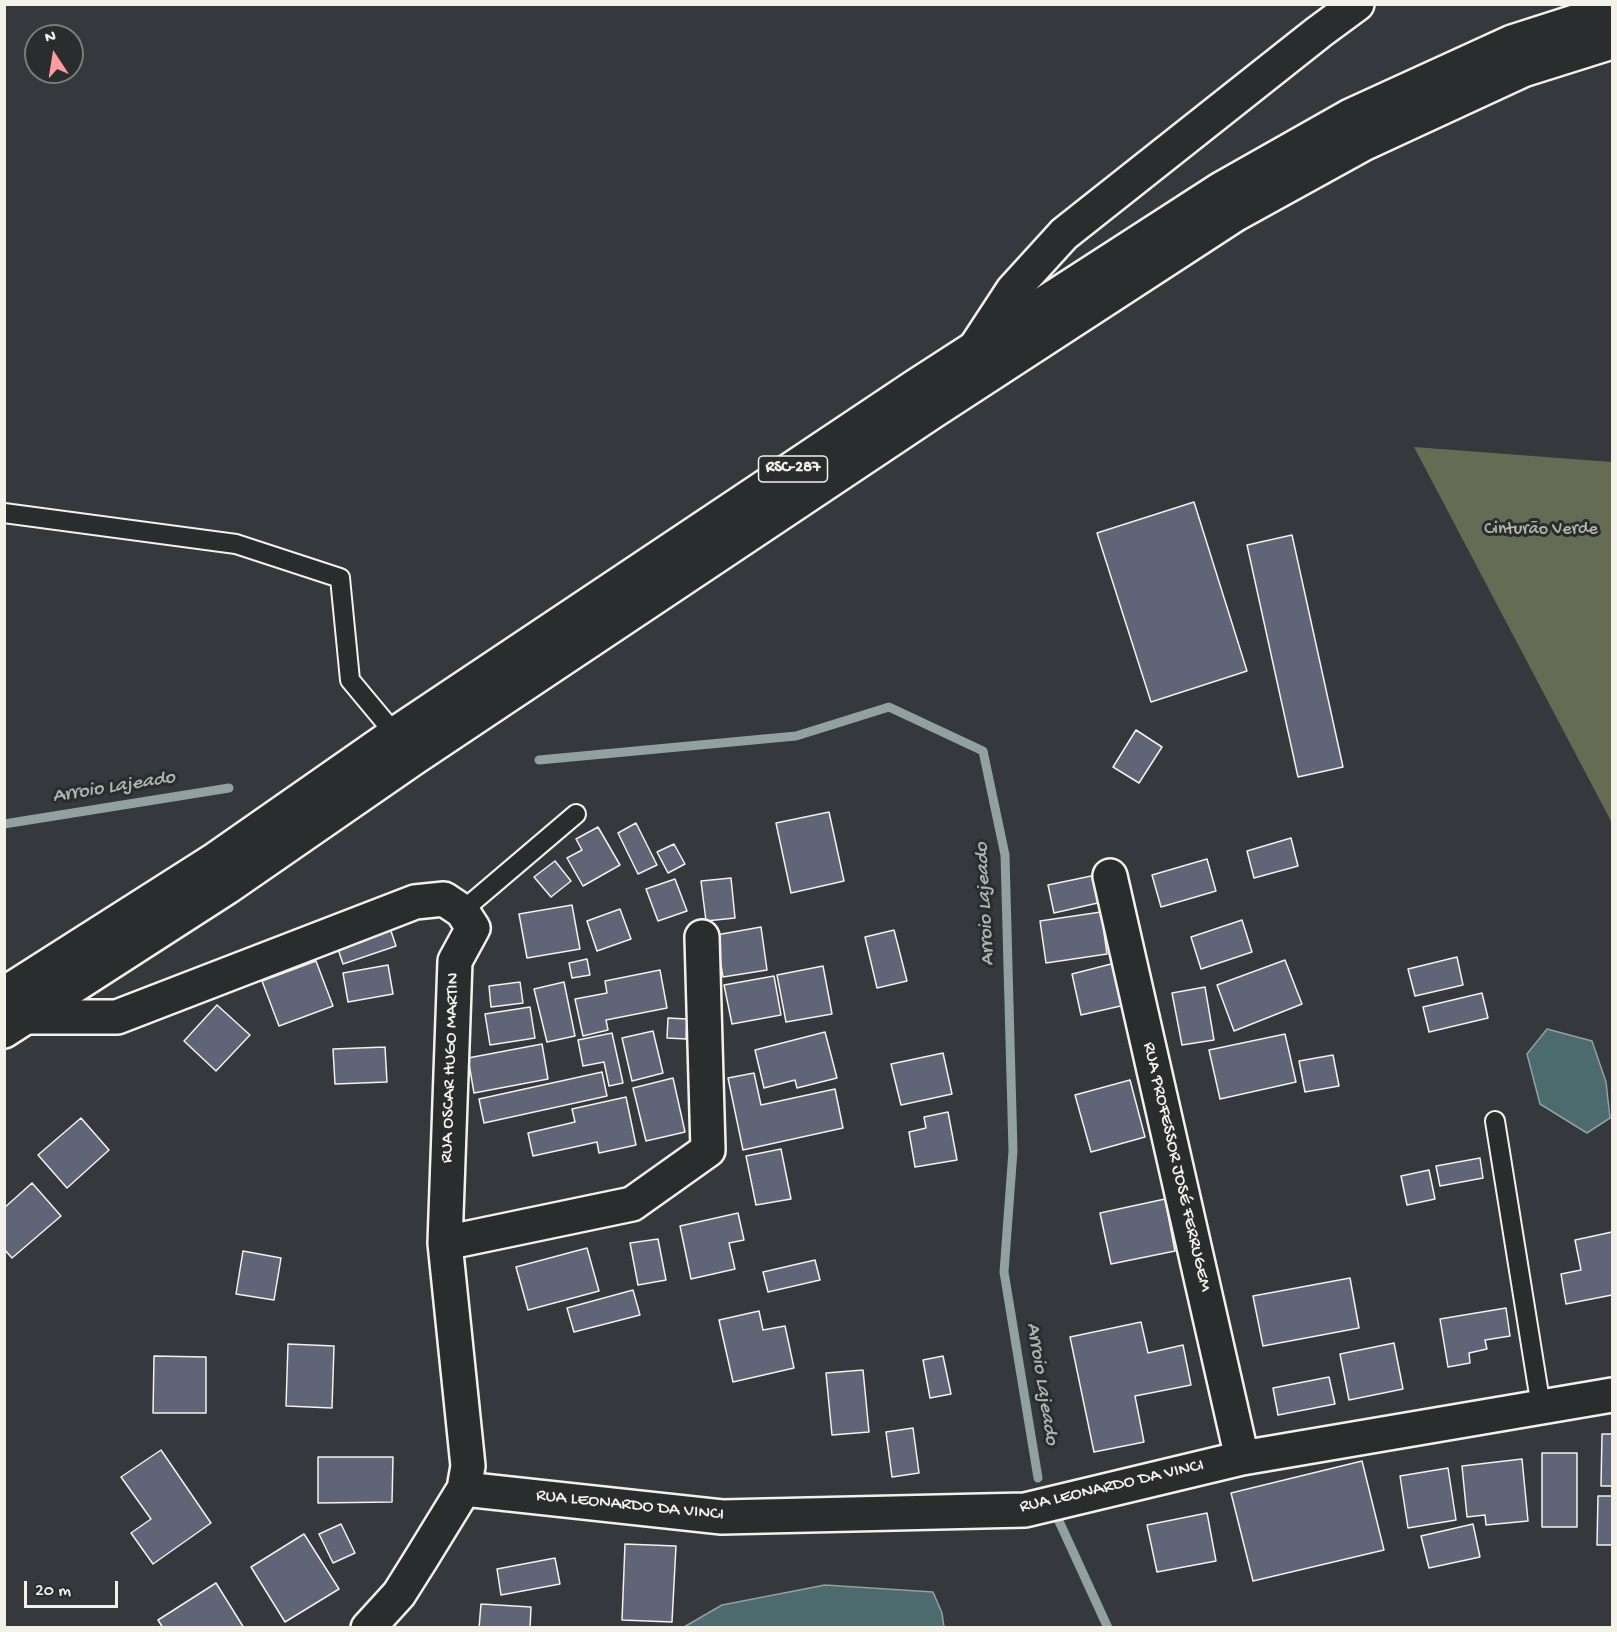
<!DOCTYPE html>
<meta charset="utf-8">
<style>
body{margin:0}
#map{position:relative;width:1617px;height:1632px;overflow:hidden;background:#35383d;font-family:"Gochi Hand",sans-serif}
canvas{display:block}
.frame{position:absolute;inset:0;border:6px solid #f4f1e8;pointer-events:none}
.north{position:absolute;left:24px;top:24px;width:60px;height:60px;box-sizing:border-box;background:#2a2d2e;border:2px solid #7b7b78;border-radius:50%;rotate:348deg;font-size:16px;font-weight:700;line-height:24px;text-align:center;color:#f4f1e8}
.north::after{content:'';display:block;margin:auto;width:21px;height:27px;background:#ff9aa2;clip-path:polygon(50% 0,100% 100%,50% 72%,0 100%)}
.scale{position:absolute;left:24px;top:1581px;width:94px;height:27px;box-sizing:border-box;border:3px solid #f4f1e8;border-top:0;padding-left:8px;font-size:18px;line-height:21px;white-space:nowrap;color:#f4f1e8;-webkit-text-stroke:4px #2a2d2e;paint-order:stroke}
</style>
<div id="map">
<canvas width="1617" height="1632"></canvas>
<div class="frame"></div>
<div class="north">N</div>
<div class="scale">20 m</div>
</div>
<script>
const ctx = document.querySelector('canvas').getContext('2d');
ctx.lineJoin = 'round';
function fill(path, color) { ctx.fillStyle = color; ctx.fill(path, 'evenodd'); }
const poly = rows => new Path2D(rows.map(r => 'M' + r).join(''));
function stroke(path, color, width, dash) { ctx.strokeStyle = color; ctx.lineWidth = width; ctx.lineCap = dash ? 'butt' : 'round'; ctx.setLineDash(dash || []); ctx.stroke(path); }
function label(font, color, halo, rows, align = 'center') {
  ctx.font = font + ' "Gochi Hand",sans-serif'; ctx.lineWidth = 6; ctx.setLineDash([]); ctx.textBaseline = 'middle'; ctx.strokeStyle = halo; ctx.fillStyle = color; for (const [text, x, y, turn = 0] of rows) {
    ctx.save(); ctx.translate(x, y); ctx.rotate((+turn || 0) * Math.PI / 180); ctx.textAlign = isNaN(turn) ? turn : align; if (halo) ctx.strokeText(text, 0, 0); ctx.fillText(text, 0, 0); ctx.restore();
  }
}
const green = poly([
 [1414,447,1612,462,1612,823]
]);
const water = poly([
 [1547,1029,1592,1041,1606,1082,1610,1118,1587,1133,1540,1104,1527,1054,1547,1029],
 [825,1585,933,1592,942,1613,944,1627,684,1627,722,1605,825,1585]
]);
const stream = poly([
 [539,760,796,736,889,707,983,751,1005,855,1013,1151,1004,1272,1038,1478],
 [4,824,229,788],
 [1058,1519,1108,1628]
]);
const building = poly([
 [1194,502,1247,671,1151,702,1097,533,1194,502],
 [1292,535,1343,767,1298,777,1247,545,1292,535],
 [1136,730,1162,747,1139,783,1113,767,1136,730],
 [829,812,844,881,791,893,776,823,829,812],
 [636,823,657,865,638,874,618,833,636,823],
 [598,827,620,865,583,886,567,858,582,850,576,839,598,827],
 [1291,838,1298,866,1254,878,1247,851,1291,838],
 [674,844,685,864,668,873,657,852,674,844],
 [1207,859,1216,891,1161,907,1152,875,1207,859],
 [555,861,571,881,551,897,534,877,555,861],
 [1096,875,1102,902,1054,913,1048,885,1096,875],
 [731,878,735,918,706,921,701,881,731,878],
 [675,879,687,911,658,921,646,889,675,879],
 [572,905,580,949,527,958,519,914,572,905],
 [620,909,631,939,597,951,587,921,620,909],
 [1101,912,1107,954,1046,963,1040,921,1101,912],
 [1242,920,1252,952,1201,969,1191,937,1242,920],
 [761,927,767,970,723,977,716,935,761,927],
 [390,928,396,946,343,964,337,946,390,928],
 [894,930,907,981,877,988,865,937,894,930],
 [1457,957,1463,985,1415,996,1408,969,1457,957],
 [587,959,590,975,572,978,569,963,587,959],
 [1285,960,1302,1004,1234,1031,1217,985,1285,960],
 [316,961,333,1006,279,1026,262,981,316,961],
 [1115,963,1125,1005,1081,1015,1072,974,1115,963],
 [388,965,393,994,348,1002,343,973,388,965],
 [823,966,832,1014,786,1022,777,975,823,966],
 [660,970,667,1008,606,1020,608,1030,583,1036,575,999,607,993,605,981,660,970],
 [774,976,781,1015,732,1024,724,985,774,976],
 [520,982,523,1003,491,1007,489,986,520,982],
 [564,982,575,1036,547,1042,534,989,564,982],
 [1205,987,1214,1040,1182,1045,1172,993,1205,987],
 [1482,993,1488,1018,1429,1032,1423,1007,1482,993],
 [217,1005,250,1035,216,1071,184,1041,217,1005],
 [530,1007,535,1038,490,1045,485,1014,530,1007],
 [668,1018,687,1019,686,1039,667,1038,668,1018],
 [653,1031,663,1073,632,1081,622,1038,653,1031],
 [825,1032,837,1078,797,1088,795,1080,764,1088,755,1050,825,1032],
 [612,1033,623,1083,609,1086,604,1062,583,1066,578,1040,612,1033],
 [1285,1034,1296,1082,1220,1099,1209,1050,1285,1034],
 [542,1044,548,1079,474,1093,468,1058,542,1044],
 [385,1047,387,1082,335,1084,333,1049,385,1047],
 [943,1053,952,1094,901,1105,891,1064,943,1053],
 [1333,1055,1339,1086,1305,1092,1299,1061,1333,1055],
 [602,1072,607,1096,484,1123,479,1099,602,1072],
 [754,1073,761,1105,835,1089,843,1128,743,1150,728,1078,754,1073],
 [673,1078,685,1132,646,1141,633,1088,673,1078],
 [1130,1080,1145,1137,1091,1152,1075,1095,1130,1080],
 [626,1097,636,1145,599,1153,597,1142,533,1156,528,1133,575,1122,572,1109,626,1097],
 [948,1112,957,1160,915,1167,909,1132,926,1128,924,1117,948,1112],
 [81,1118,109,1150,67,1188,38,1155,81,1118],
 [781,1149,791,1199,756,1205,746,1156,781,1149],
 [1480,1158,1483,1178,1440,1186,1436,1166,1480,1158],
 [1429,1170,1435,1199,1407,1205,1401,1176,1429,1170],
 [32,1183,61,1216,12,1258,4,1249,4,1208,32,1183],
 [1165,1199,1175,1251,1111,1264,1100,1213,1165,1199],
 [738,1213,744,1240,729,1243,735,1269,691,1279,680,1226,738,1213],
 [1612,1232,1612,1295,1566,1304,1561,1274,1581,1270,1575,1240,1612,1232],
 [658,1239,666,1280,638,1285,630,1243,658,1239],
 [587,1248,599,1291,528,1310,516,1267,587,1248],
 [243,1251,281,1258,274,1300,236,1294,243,1251],
 [815,1260,820,1280,768,1292,763,1272,815,1260],
 [1350,1278,1359,1328,1263,1346,1253,1296,1350,1278],
 [633,1290,640,1315,574,1332,567,1308,633,1290],
 [1506,1308,1510,1336,1485,1340,1487,1349,1469,1353,1470,1363,1448,1367,1440,1319,1506,1308],
 [759,1311,763,1330,785,1326,794,1368,733,1382,719,1320,759,1311],
 [1141,1322,1148,1353,1183,1345,1191,1385,1135,1396,1144,1442,1094,1452,1070,1337,1141,1322],
 [1394,1343,1403,1389,1349,1400,1340,1354,1394,1343],
 [288,1344,334,1346,332,1408,286,1406,288,1344],
 [154,1356,206,1357,206,1413,153,1413,154,1356],
 [943,1356,951,1394,930,1398,923,1360,943,1356],
 [863,1370,869,1432,832,1435,826,1373,863,1370],
 [1329,1377,1335,1404,1278,1415,1273,1388,1329,1377],
 [913,1428,919,1473,892,1477,886,1432,913,1428],
 [1602,1434,1612,1434,1612,1486,1601,1486,1602,1434],
 [161,1450,211,1523,153,1564,131,1533,151,1519,121,1477,161,1450],
 [1542,1453,1577,1453,1577,1527,1542,1527,1542,1453],
 [318,1457,393,1457,392,1502,318,1503,318,1457],
 [1522,1459,1528,1521,1486,1525,1485,1515,1467,1517,1462,1466,1522,1459],
 [1362,1461,1384,1550,1253,1581,1231,1493,1362,1461],
 [1448,1468,1456,1520,1408,1528,1400,1476,1448,1468],
 [1598,1496,1612,1496,1612,1545,1597,1545,1598,1496],
 [1207,1513,1216,1561,1157,1572,1147,1525,1207,1513],
 [341,1524,355,1553,333,1563,319,1534,341,1524],
 [1473,1524,1480,1557,1429,1568,1421,1536,1473,1524],
 [304,1534,339,1589,285,1622,251,1567,304,1534],
 [625,1544,676,1546,672,1622,622,1620,625,1544],
 [555,1558,560,1584,501,1595,497,1569,555,1558],
 [216,1583,244,1628,163,1628,158,1620,216,1583],
 [481,1604,531,1607,530,1628,479,1628,481,1604]
]);
const service = poly([
 [4,513,236,544,340,578,350,680,395,734],
 [462,911,576,814],
 [1495,1121,1541,1407]
]);
const minor = poly([
 [975,348,1013,290,1064,234,1319,32,1357,4],
 [1110,876,1242,1458],
 [24,1017,117,1017,415,902,444,899,462,911,473,928,455,961,445,1243,468,1466,464,1489,421,1559,399,1594,368,1628],
 [445,1243,632,1204,708,1150,702,937],
 [464,1489,722,1517,1025,1510,1242,1458,1612,1395]
]);
const trunk = poly([
 [4,994,213,861,395,734,916,386,1221,189,1350,116,1512,42,1612,10],
 [4,1031,229,886,414,758,932,412,1236,214,1363,144,1523,70,1612,42]
]);
const shields = [
 [793,469,69]
];
const shieldNames = [
 ["RSC-287",793,469]
];
const parkNames = [
 ["Cinturão Verde",1541,530]
];
const streetNames = [
 ["RUA OSCAR HUGO MARTIN",451,1068,-88],
 ["RUA PROFESSOR JOSÉ FERRUGEM",1176,1167,77],
 ["RUA LEONARDO DA VINCI",1112,1487,-13],
 ["RUA LEONARDO DA VINCI",630,1506,6]
];
const waterNames = [
 ["Arroio Lajeado",114,788,-9],
 ["Arroio Lajeado",986,904,-93],
 ["Arroio Lajeado",1041,1384,81]
];
fill(green, '#646d53');
fill(water, '#4d6b6f');
stroke(water, '#90a19f', 1.5);
stroke(stream, '#90a19f', 9);
fill(building, '#5f6577');
stroke(building, '#f4f1e8', 1.5);
stroke(service, '#f4f1e8', 22);
stroke(minor, '#f4f1e8', 38);
stroke(trunk, '#f4f1e8', 38);
stroke(service, '#2a2d2e', 18);
stroke(minor, '#2a2d2e', 33);
stroke(trunk, '#2a2d2e', 33);
for (const [x, y, w] of shields) { const box = new Path2D(); box.roundRect(x - w / 2, y - 13, w, 26, 4.5); ctx.fillStyle = '#2a2d2e'; ctx.fill(box); stroke(box, '#f4f1e8', 1.5); }
label('bold 16px', '#f4f1e8', null, shieldNames);
label('18px', '#b3b6a5', '#2a2d2e', parkNames);
label('18px', '#f4f1e8', '#2a2d2e', streetNames);
label('italic 20px', '#a9b5b2', '#2a2d2e', waterNames);
</script>
